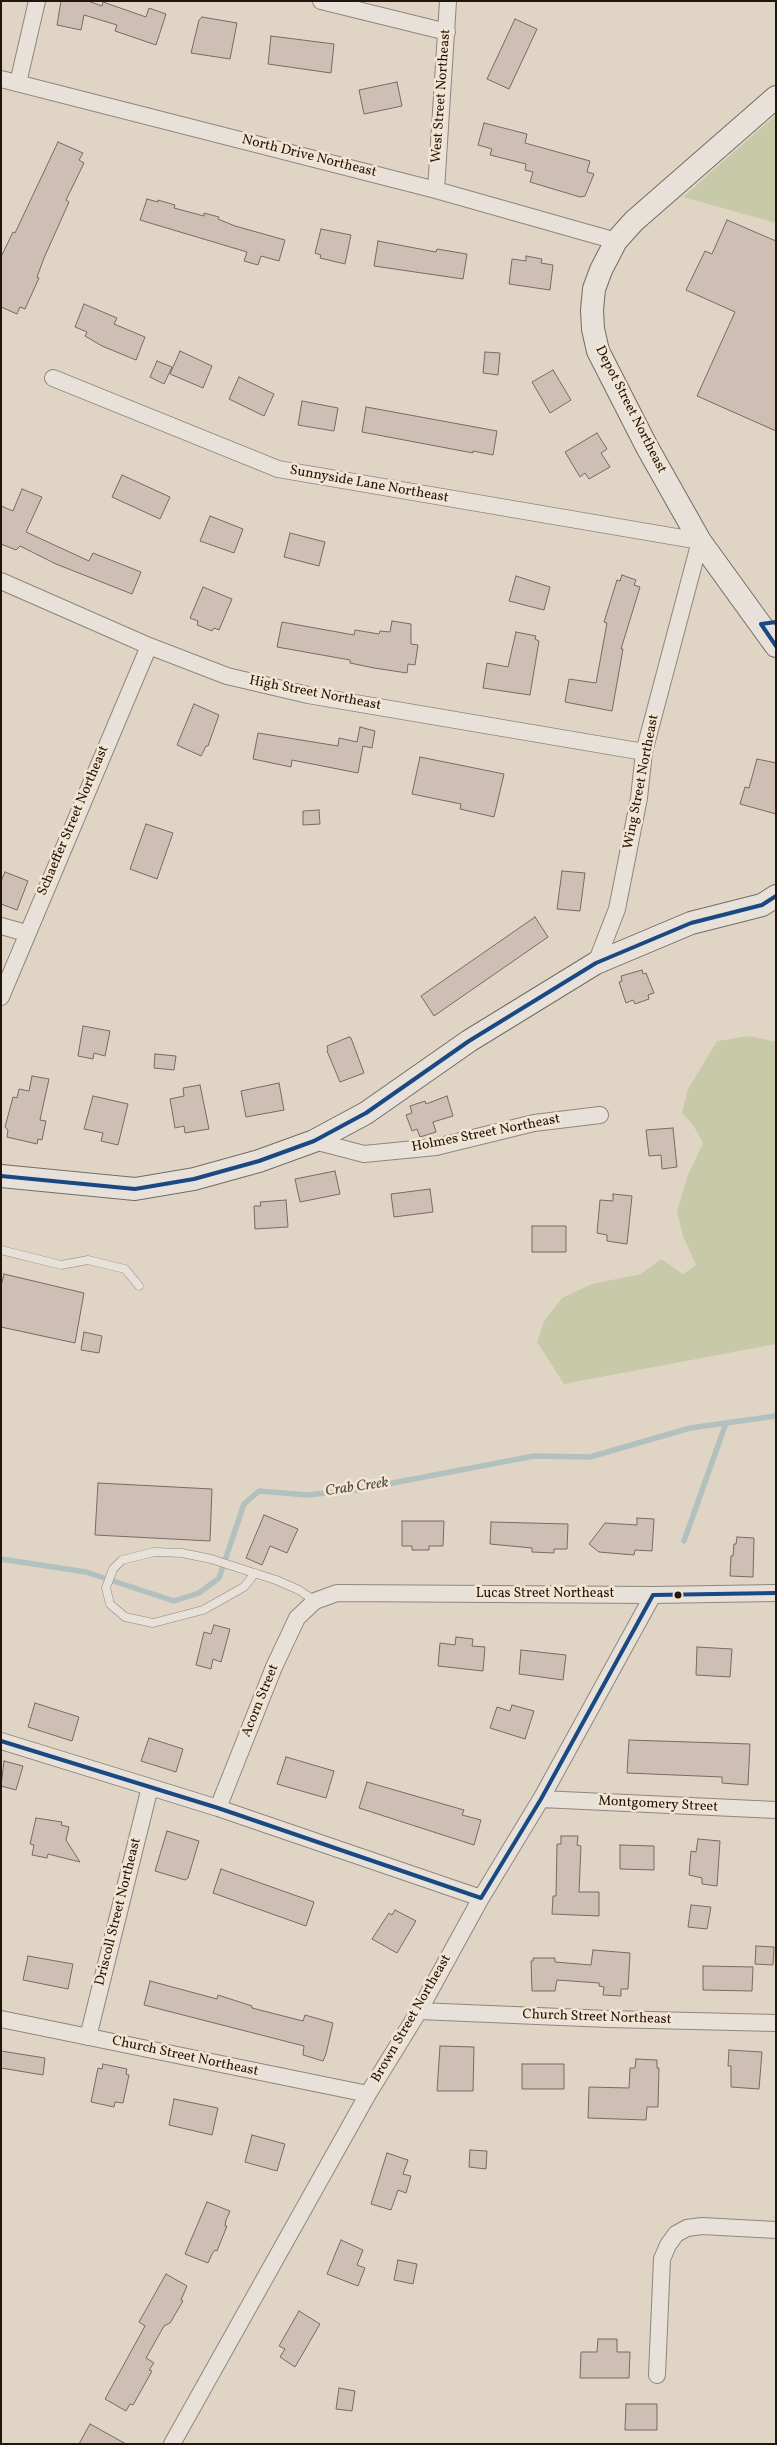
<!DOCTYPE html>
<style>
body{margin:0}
#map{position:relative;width:777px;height:2445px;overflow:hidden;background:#e0d5c5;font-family:Vollkorn,serif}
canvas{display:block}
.frame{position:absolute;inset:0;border:2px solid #23140c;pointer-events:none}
</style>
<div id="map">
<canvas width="777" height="2445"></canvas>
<div class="frame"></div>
</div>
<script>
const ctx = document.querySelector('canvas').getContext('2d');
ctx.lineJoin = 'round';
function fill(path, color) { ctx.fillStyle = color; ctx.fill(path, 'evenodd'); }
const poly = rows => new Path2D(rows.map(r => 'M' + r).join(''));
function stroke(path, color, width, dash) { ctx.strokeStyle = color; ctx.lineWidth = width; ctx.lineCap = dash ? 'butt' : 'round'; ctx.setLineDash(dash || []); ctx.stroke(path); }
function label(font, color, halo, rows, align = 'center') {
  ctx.font = font + ' Vollkorn,serif'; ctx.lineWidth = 5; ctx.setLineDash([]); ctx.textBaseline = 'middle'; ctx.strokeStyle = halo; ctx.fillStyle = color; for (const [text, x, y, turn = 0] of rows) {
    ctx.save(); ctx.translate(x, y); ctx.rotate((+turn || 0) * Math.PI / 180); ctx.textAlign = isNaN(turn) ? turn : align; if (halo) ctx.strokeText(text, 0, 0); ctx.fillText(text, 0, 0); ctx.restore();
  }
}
const green = poly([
 [776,115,776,223,683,197,753,135],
 [750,1036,776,1042,776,1344,564,1384,537,1342,544,1321,562,1298,592,1284,641,1274,661,1259,683,1274,696,1265,683,1236,677,1211,688,1175,703,1143,693,1125,682,1113,688,1089,717,1041]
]);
const stream = poly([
 [684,1541,726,1423],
 [1,1559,86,1572,174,1601,199,1593,219,1578,244,1504,259,1491,307,1495,356,1490,534,1456,590,1457,690,1428,776,1416]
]);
const building = poly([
 [61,1,88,1,102,6,103,2,146,17,149,8,166,14,156,45,115,31,117,25,84,15,81,30,57,25,61,1],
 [202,17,237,23,230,59,191,53,199,20,202,17],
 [515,19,537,29,509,89,487,79,515,19],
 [271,36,334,44,331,73,268,64,271,36],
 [397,82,402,106,364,114,359,90,397,82],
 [484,123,527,134,525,143,590,161,587,172,594,174,585,196,580,197,530,182,533,172,525,170,526,164,490,155,492,149,478,145,484,123],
 [58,142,83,153,79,160,84,163,66,200,69,202,44,258,37,277,39,278,25,309,20,307,17,314,1,307,1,257,13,232,15,233,58,142],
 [147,199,158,202,158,200,175,205,174,208,204,216,204,213,219,217,218,219,235,226,285,240,279,261,261,256,258,265,244,261,247,252,140,220,147,199],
 [727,220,776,241,776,431,697,396,735,312,686,290,705,251,712,254,727,220],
 [321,229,351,235,345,264,320,258,321,255,315,253,321,229],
 [378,241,436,252,437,249,467,254,463,279,374,266,378,241],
 [526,256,542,259,541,263,553,265,550,290,509,284,512,259,526,261,526,256],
 [84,304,117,318,114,324,145,337,136,360,102,346,85,336,87,332,75,327,84,304],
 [180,351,212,366,203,388,170,374,180,351],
 [485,352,500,353,498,375,483,373,485,352],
 [157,361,172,367,164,384,150,377,157,361],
 [553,370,571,400,550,413,532,382,553,370],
 [239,377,274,394,264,416,229,399,239,377],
 [302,401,338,408,334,431,298,425,302,401],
 [366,407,497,431,493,455,473,451,473,453,362,432,366,407],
 [597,433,607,449,601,453,610,467,589,479,585,473,580,477,565,452,597,433],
 [122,475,170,497,160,519,112,497,122,475],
 [22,489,42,497,26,532,89,561,93,553,141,572,132,594,56,564,20,546,16,550,1,544,1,506,13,511,22,489],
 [210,516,243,529,234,553,200,541,210,516],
 [290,533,325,542,319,566,284,557,290,533],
 [622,575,636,580,634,585,640,587,621,649,623,649,612,711,565,702,569,679,596,683,607,623,604,622,617,580,620,581,622,575],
 [516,576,550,587,544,610,509,601,516,576],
 [203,587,232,599,219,630,214,628,212,631,197,625,198,621,190,618,203,587],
 [392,621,411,624,411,644,418,645,415,665,408,664,407,673,374,668,350,663,350,660,277,647,282,622,354,635,355,630,379,634,380,631,390,632,392,621],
 [516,632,536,636,535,639,539,641,530,695,483,688,487,663,508,667,516,632],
 [194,704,219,715,208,746,206,746,201,756,177,745,194,704],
 [360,727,375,731,372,748,363,746,358,773,292,760,291,767,253,759,258,733,338,746,339,738,357,742,360,727],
 [420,757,504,774,494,817,460,809,461,804,412,794,420,757],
 [757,759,776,763,776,814,740,804,745,787,749,788,757,759],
 [319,810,320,824,303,825,303,811,319,810],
 [146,824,173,833,157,879,130,869,146,824],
 [562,871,585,873,580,911,557,909,562,871],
 [5,872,28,881,17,910,1,904,1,881,5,872],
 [535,917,548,937,434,1016,421,996,535,917],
 [642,970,643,974,646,973,654,993,648,995,649,999,635,1004,633,1000,626,1003,619,982,622,981,621,976,642,970],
 [83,1026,110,1031,105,1056,94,1053,93,1059,78,1056,83,1026],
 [349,1037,351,1038,364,1073,340,1082,327,1051,328,1050,327,1046,349,1037],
 [155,1054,176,1056,174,1070,154,1068,155,1054],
 [32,1076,49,1079,40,1120,46,1121,42,1140,38,1139,37,1144,7,1137,8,1130,5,1127,13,1097,17,1098,19,1089,29,1091,32,1076],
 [279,1083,284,1110,246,1117,241,1091,279,1083],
 [200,1085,209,1129,185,1133,184,1126,175,1128,170,1099,184,1096,183,1088,200,1085],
 [93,1096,128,1104,118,1145,101,1141,103,1133,84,1129,93,1096],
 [447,1096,453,1116,433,1122,436,1132,420,1137,417,1129,412,1131,406,1115,412,1113,410,1106,425,1101,426,1104,447,1096],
 [673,1128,677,1167,662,1169,661,1155,649,1156,646,1130,673,1128],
 [335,1171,340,1194,300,1202,295,1179,335,1171],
 [430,1189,433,1212,394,1217,391,1194,430,1189],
 [613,1194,632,1196,627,1244,607,1241,607,1235,597,1233,600,1200,613,1201,613,1194],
 [286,1200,288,1227,255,1229,254,1206,261,1206,260,1202,286,1200],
 [532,1226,566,1226,566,1252,532,1252,532,1226],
 [4,1274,84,1293,75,1343,1,1327,1,1286,4,1274],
 [84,1332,102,1336,99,1353,81,1350,84,1332],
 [98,1483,212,1489,210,1541,95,1535,98,1483],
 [264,1515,298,1529,287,1553,270,1546,262,1565,246,1558,264,1515],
 [637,1518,654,1519,652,1551,635,1550,634,1555,599,1552,589,1544,605,1523,637,1525,637,1518],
 [402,1521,444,1521,443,1546,429,1546,429,1550,412,1550,412,1546,402,1546,402,1521],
 [491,1522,568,1524,567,1549,554,1549,554,1553,532,1552,532,1548,490,1544,491,1522],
 [737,1537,754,1538,753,1577,730,1576,731,1556,733,1556,734,1544,736,1544,737,1537],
 [214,1625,230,1629,221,1662,213,1659,211,1669,196,1665,204,1632,211,1634,214,1625],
 [456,1637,473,1639,472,1646,485,1647,483,1671,438,1666,440,1643,455,1645,456,1637],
 [697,1647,732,1649,730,1677,696,1675,697,1647],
 [521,1650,566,1655,563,1680,519,1674,521,1650],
 [35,1703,79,1717,72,1741,28,1727,35,1703],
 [512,1705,534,1711,525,1739,490,1728,497,1707,510,1711,512,1705],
 [149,1738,183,1749,176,1772,141,1761,149,1738],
 [629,1740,750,1744,748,1785,722,1783,722,1777,627,1773,629,1740],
 [286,1757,334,1771,326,1798,277,1784,286,1757],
 [4,1761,23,1766,16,1790,1,1786,4,1761],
 [367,1782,464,1810,462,1815,481,1820,474,1845,359,1808,367,1782],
 [36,1818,62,1822,61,1825,69,1827,66,1840,80,1862,48,1854,47,1858,32,1855,34,1845,30,1844,36,1818],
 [167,1831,199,1841,188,1878,185,1880,155,1871,167,1831],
 [561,1836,578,1836,577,1845,581,1846,579,1892,599,1892,599,1916,552,1914,553,1896,556,1896,557,1844,561,1844,561,1836],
 [698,1839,720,1841,717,1886,702,1884,702,1878,689,1875,691,1851,696,1852,698,1839],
 [620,1845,654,1846,654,1870,620,1869,620,1845],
 [221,1869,314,1902,306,1926,213,1893,221,1869],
 [691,1905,711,1907,707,1929,688,1927,691,1905],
 [395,1910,416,1921,397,1953,372,1939,389,1913,392,1915,395,1910],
 [756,1946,774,1947,773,1965,755,1964,756,1946],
 [593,1950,630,1953,628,1989,621,1989,621,1996,603,1995,604,1987,599,1986,599,1983,557,1980,555,1991,532,1991,531,1961,533,1961,533,1958,555,1958,555,1962,591,1965,593,1950],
 [28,1956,73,1964,68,1989,23,1980,28,1956],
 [703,1966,753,1967,752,1991,703,1990,703,1966],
 [150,1981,217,1999,218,1995,252,2006,252,2008,303,2021,305,2015,333,2023,326,2054,323,2061,303,2055,304,2046,144,2005,150,1981],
 [440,2046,474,2047,473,2091,437,2091,440,2046],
 [729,2050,762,2052,759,2089,731,2087,731,2066,728,2066,729,2050],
 [1,2051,45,2058,43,2075,1,2068,1,2051],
 [636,2059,657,2060,657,2068,659,2068,658,2107,647,2107,646,2120,588,2118,589,2087,629,2088,630,2068,635,2068,636,2059],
 [103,2064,127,2069,126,2074,129,2075,123,2103,115,2102,114,2107,91,2102,98,2068,102,2069,103,2064],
 [522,2064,564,2064,564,2089,522,2089,522,2064],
 [174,2099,218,2108,212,2135,169,2125,174,2099],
 [252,2135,285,2144,277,2171,245,2162,252,2135],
 [470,2150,487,2151,486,2169,469,2167,470,2150],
 [387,2153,408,2160,403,2174,411,2176,406,2193,398,2190,391,2210,371,2204,387,2153],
 [207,2202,230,2211,226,2220,225,2226,227,2226,217,2251,215,2250,212,2254,208,2263,185,2254,207,2202],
 [341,2240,363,2250,357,2265,365,2268,358,2286,327,2274,341,2240],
 [398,2260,417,2264,413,2284,394,2280,398,2260],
 [166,2274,187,2286,181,2300,183,2301,170,2323,164,2326,146,2358,154,2363,149,2370,152,2371,133,2405,130,2404,126,2411,105,2399,145,2326,139,2322,166,2274],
 [299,2311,320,2324,295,2367,280,2357,285,2349,279,2346,299,2311],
 [598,2339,617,2339,617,2352,630,2352,629,2378,580,2378,581,2352,597,2352,598,2339],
 [339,2388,355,2391,352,2411,336,2409,339,2388],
 [626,2404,657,2404,657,2430,625,2430,626,2404],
 [90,2424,126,2444,79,2444,90,2424]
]);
const lane = poly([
 [1,1250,61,1265,88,1260,125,1269,139,1286],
 [255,1573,244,1587,203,1610,153,1623,125,1617,110,1604,106,1588,113,1569,122,1560,154,1552,182,1553,211,1559,276,1580,299,1590,315,1601]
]);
const street = poly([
 [321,1,447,32],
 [1,79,436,190,616,241],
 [18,83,37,1],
 [436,190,448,1],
 [53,378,278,469,700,541,644,752,639,798,617,909,596,963],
 [1,581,149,646,227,676,308,695,644,752],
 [1,926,26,933],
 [1,997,149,646],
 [314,1141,364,1154,436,1147,534,1123,600,1115],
 [1,1741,218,1808,481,1898],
 [541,1799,776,1810],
 [218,1808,274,1667,297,1618,315,1601,337,1593,653,1595,776,1593],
 [419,2011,608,2019,776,2023],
 [1,2019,368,2094],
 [88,2037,150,1787],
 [657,2375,662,2259,668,2245,676,2234,687,2228,702,2226,776,2230],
 [172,2444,368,2094,419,2011,481,1898,541,1799,653,1595]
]);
const secondary = poly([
 [776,97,634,221,616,241,601,270,594,289,592,310,593,329,598,351,647,447,700,541,776,646],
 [1,1176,135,1189,194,1179,259,1161,314,1141,366,1113,469,1041,596,963,691,923,762,905,776,896]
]);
const bus1 = poly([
 [776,622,761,624,776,646],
 [1,1176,135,1189,194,1179,259,1161,314,1141,366,1113,469,1041,596,963,691,923,762,905,776,896],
 [1,1741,218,1808,481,1898,541,1799,653,1595,776,1593]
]);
const markers = [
 [678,1595,4.5,"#23140c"]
];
const streetNames = [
 ["West Street Northeast",442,96,-86],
 ["North Drive Northeast",309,157,14],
 ["Depot Street Northeast",630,410,63],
 ["Sunnyside Lane Northeast",369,485,10],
 ["High Street Northeast",315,694,11],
 ["Wing Street Northeast",642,782,-79],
 ["Schaeffer Street Northeast",74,821,-67],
 ["Holmes Street Northeast",486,1134,-11],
 ["Lucas Street Northeast",545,1594],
 ["Acorn Street",261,1701,-68],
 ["Montgomery Street",658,1805,3],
 ["Driscoll Street Northeast",119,1912,-76],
 ["Church Street Northeast",597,2018,2],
 ["Brown Street Northeast",412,2019,-60],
 ["Church Street Northeast",185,2057,12]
];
const waterNames = [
 ["Crab Creek",357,1488,-8]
];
fill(green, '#c7c9a9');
stroke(stream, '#b2c0be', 5.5);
fill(building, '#cebeb3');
stroke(building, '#746c63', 1);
stroke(lane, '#8f867c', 9);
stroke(street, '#8f867c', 18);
stroke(secondary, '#746c63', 24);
stroke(lane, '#e7e1d9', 8);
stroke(street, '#e7e1d9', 16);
stroke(secondary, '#e7e1d9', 22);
stroke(bus1, '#1a4882', 4);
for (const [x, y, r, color] of markers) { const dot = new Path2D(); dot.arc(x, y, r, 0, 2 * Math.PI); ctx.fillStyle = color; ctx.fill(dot); stroke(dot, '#f2e5d2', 2); }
label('14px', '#23140c', '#f2e5d2', streetNames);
label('italic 15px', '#4e4d49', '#f2e5d2', waterNames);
</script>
